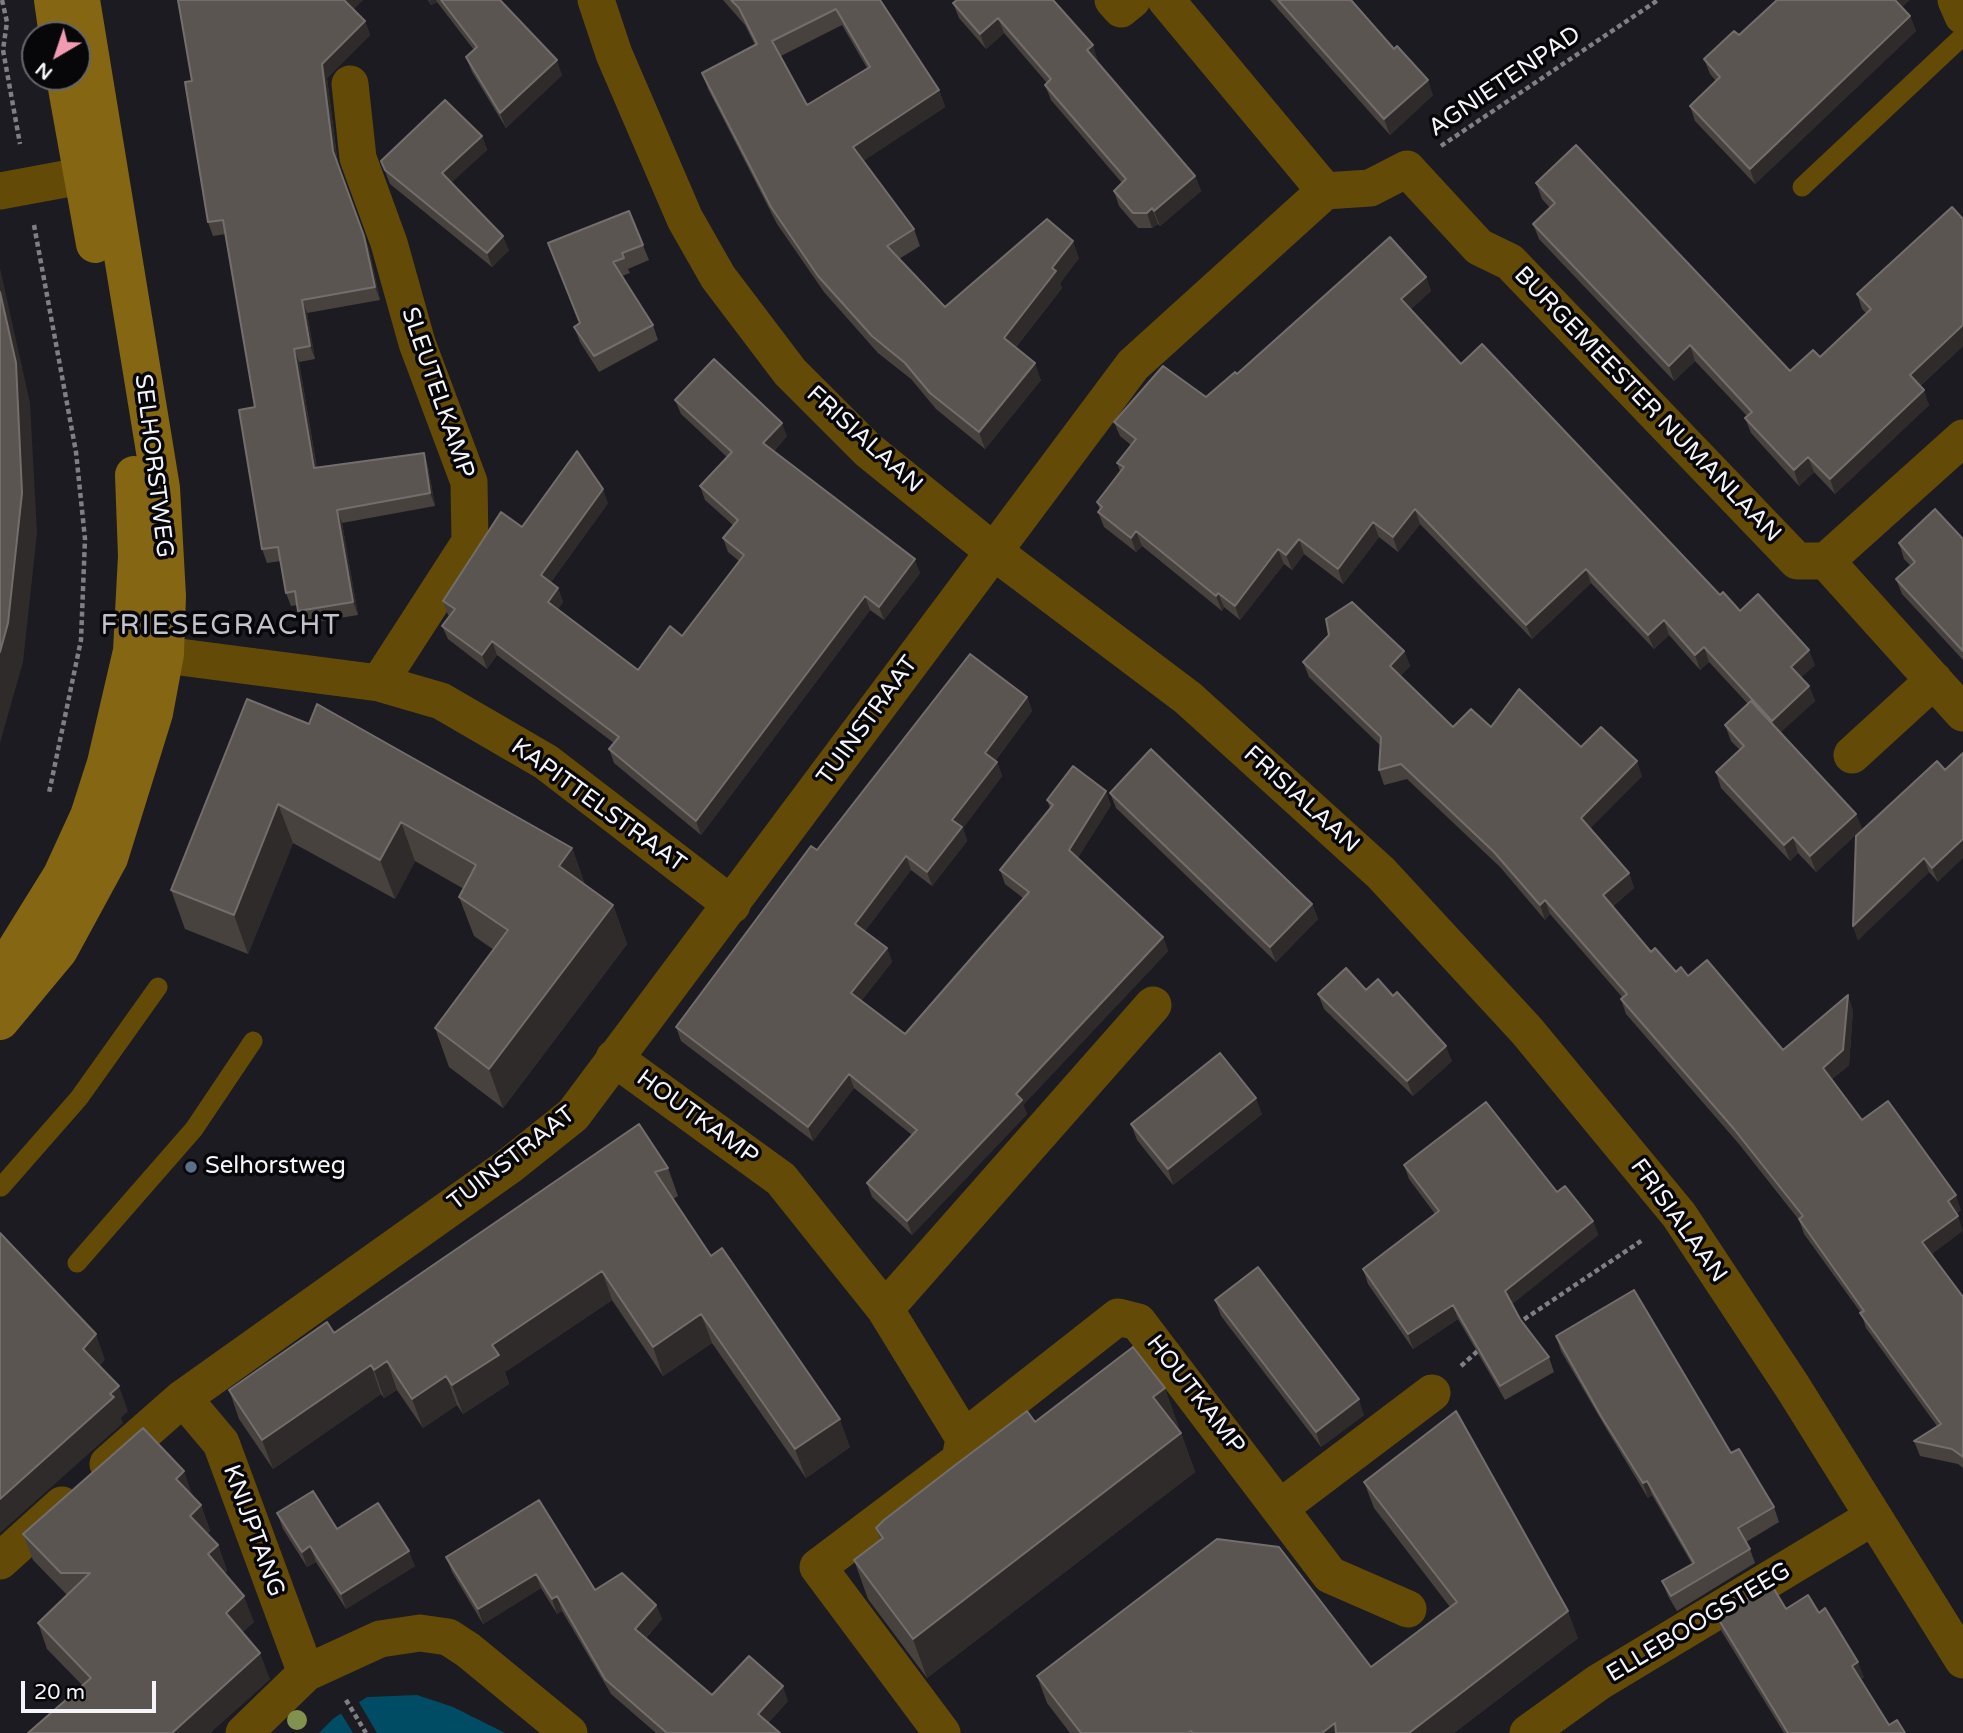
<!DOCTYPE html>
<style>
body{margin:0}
#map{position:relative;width:1963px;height:1733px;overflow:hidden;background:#1c1b22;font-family:"Varela Round",sans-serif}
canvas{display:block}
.north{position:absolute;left:21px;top:21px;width:70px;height:70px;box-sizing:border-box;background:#070609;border:2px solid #666569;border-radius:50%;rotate:219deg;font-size:19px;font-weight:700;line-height:28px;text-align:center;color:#f5f4f9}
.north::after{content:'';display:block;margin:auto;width:24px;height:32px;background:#f19ab2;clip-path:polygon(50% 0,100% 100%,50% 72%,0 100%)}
.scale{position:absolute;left:21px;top:1681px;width:135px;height:32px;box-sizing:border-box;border:4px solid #f5f4f9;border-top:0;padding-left:9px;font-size:21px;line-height:24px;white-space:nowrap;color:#f5f4f9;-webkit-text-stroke:5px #070609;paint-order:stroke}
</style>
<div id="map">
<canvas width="1963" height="1733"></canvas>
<div class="north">N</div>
<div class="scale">20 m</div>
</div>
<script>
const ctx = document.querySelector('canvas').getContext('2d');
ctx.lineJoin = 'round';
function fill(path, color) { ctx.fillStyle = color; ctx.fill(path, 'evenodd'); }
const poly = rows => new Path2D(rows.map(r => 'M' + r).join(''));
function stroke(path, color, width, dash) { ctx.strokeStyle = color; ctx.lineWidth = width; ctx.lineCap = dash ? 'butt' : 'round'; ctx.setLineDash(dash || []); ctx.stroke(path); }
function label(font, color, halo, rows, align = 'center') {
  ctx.font = font + ' "Varela Round",sans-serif'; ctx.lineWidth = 7; ctx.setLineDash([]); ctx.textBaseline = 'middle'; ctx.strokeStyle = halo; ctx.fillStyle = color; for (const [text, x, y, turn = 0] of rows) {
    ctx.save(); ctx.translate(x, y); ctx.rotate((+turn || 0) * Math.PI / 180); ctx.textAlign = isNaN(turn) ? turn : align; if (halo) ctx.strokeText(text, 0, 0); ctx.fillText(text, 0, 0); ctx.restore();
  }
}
const water = poly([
 [417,1695,453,1707,505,1733,319,1733,334,1718,367,1697]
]);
const pier = poly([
 [357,1699,377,1733,353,1733,339,1710]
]);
const path = poly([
 [2,0,7,22,3,50,20,144],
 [1441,146,1658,0],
 [34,225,76,452,85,539,81,640,49,793],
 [1517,1324,1644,1239],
 [1461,1366,1481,1348],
 [346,1700,366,1733]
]);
const lane = poly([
 [1802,187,1963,36],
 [1,1187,79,1098,158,987],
 [77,1263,194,1129,253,1041]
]);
const street = poly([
 [596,0,614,54,685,219,718,277,790,372,868,450,993,551,1188,698,1381,873,1527,1031,1679,1215,1792,1386,1963,1660],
 [1113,0,1121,9,1132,0],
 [1166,0,1325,191],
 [1956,0,1963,16],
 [350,84,358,158,389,243,417,343,469,482,470,542,379,683],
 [0,191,108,171],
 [1826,561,1963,713],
 [134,651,379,683,441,701,546,762,732,905],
 [1852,755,1934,680],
 [614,1058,781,1179,885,1309,964,1438],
 [885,1309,1153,1005],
 [183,1398,221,1443,306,1673],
 [108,1464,183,1398,509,1166,573,1115,1133,365,1325,191,1370,188,1407,169,1479,247,1510,262,1797,561,1826,561,1963,438],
 [1281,1507,1432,1393],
 [0,1561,62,1505],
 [244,1733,306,1673,380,1639,420,1633,448,1637,468,1650,569,1733],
 [942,1733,818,1567,960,1460,964,1438,1118,1317,1138,1322,1330,1575,1408,1609],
 [1528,1733,1599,1682,1873,1517]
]);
const secondary = poly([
 [53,0,58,35],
 [65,77,95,244],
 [0,975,62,875,89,816,106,763,132,651,137,556,134,475],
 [0,1021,59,950,109,858,154,713,165,654,167,596,161,488,81,0]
]);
const trees = [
 [297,1720]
];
const wall = poly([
 [178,0,363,0,353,9,365,21,370,35,327,78,338,165,369,249,380,300,307,313,315,359,299,362,317,468,424,453,428,467,435,506,342,523,358,615,303,624,298,605,291,606,286,593,281,561,267,563,262,549,255,407,226,234,213,236,208,222,192,81],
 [428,0,500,0,562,75,506,128,472,72,466,57,474,50,437,2,431,5],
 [723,0,880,0,939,90,945,107,863,161,914,229,920,246,899,259,945,307,1079,258,1060,283,1062,288,1016,347,1041,380,985,449,936,409,911,379,878,353,824,292,777,224,708,89,702,73,755,45,745,25],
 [842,25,867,68,807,105,781,56],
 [957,0,1098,61,1097,62,1195,176,1201,191,1160,226,1158,224,1152,228,1138,228,1119,206,1114,191,1122,183,1051,100,1045,85,1047,83,1004,33,986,49,959,18,953,3],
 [1270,0,1351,0,1433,95,1390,135],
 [1902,7,1910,16,1916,31,1755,184,1695,121,1690,106,1716,81,1710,74,1704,59,1739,35],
 [482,136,487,150,451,182,509,250,492,267,390,184,381,161],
 [1536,183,1790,371,1820,357,1866,313,1862,309,1857,294,1963,346,1920,386,1929,405,1835,494,1814,472,1799,486,1751,433,1745,418,1747,416,1695,361,1674,381,1539,239,1533,224,1550,208,1542,199],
 [629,211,649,260,628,269,630,273,622,276,653,325,658,340,599,372,580,342,574,327,580,323,548,243],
 [1426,277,1431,291,1411,309,1461,364,1720,595,1815,665,1801,677,1809,686,1815,701,1780,732,1856,814,1862,829,1816,872,1798,853,1790,861,1721,788,1716,772,1740,750,1731,741,1725,725,1748,704,1709,662,1700,670,1669,635,1654,649,1591,583,1532,639,1420,524,1398,552,1379,537,1343,584,1304,554,1292,570,1284,564,1240,620,1224,607,1222,611,1142,546,1136,552,1104,527,1098,512,1100,510,1097,502,1120,471,1117,463,1131,445,1120,436,1114,422,1206,397,1237,374],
 [675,400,787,436,774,451,920,573,884,620,870,610,701,835,614,763,609,749,614,743,497,655,487,669,448,639,442,626,450,616,448,615,443,601,522,527,608,503,551,582,558,588,563,602,558,609,638,670,682,636,739,561,728,552,723,538,733,525,705,500,700,486,727,457,681,414],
 [1963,539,1963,660,1902,594,1896,579,1911,566,1904,559,1899,543],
 [1404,651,1410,666,1400,676,1453,727,1491,727,1581,747,1642,776,1590,828,1629,873,1634,888,1612,907,1651,952,1676,972,1688,976,1783,1050,1853,1010,1849,1065,1832,1079,1862,1120,1961,1210,1956,1214,1931,1254,1963,1297,1963,1468,1958,1464,1920,1456,1914,1441,1937,1426,1866,1328,1861,1313,1804,1234,1799,1220,1739,1144,1626,1014,1621,999,1622,997,1550,914,1545,920,1500,867,1407,779,1384,785,1379,770,1381,746,1309,677,1303,662],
 [1027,697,1032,711,995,761,997,762,1002,776,963,828,967,841,932,886,911,870,865,931,887,948,892,962,861,1001,905,1034,1023,898,1005,884,1000,870,1050,808,1047,800,1111,805,1077,859,1163,937,1168,951,1023,1105,1027,1114,912,1235,872,1197,867,1183,912,1135,854,1088,813,1141,681,1041,676,1027,817,850],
 [247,699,572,848,585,885,613,905,627,944,503,1108,449,1067,435,1028,494,950,474,936,459,897,464,889,415,861,395,899,293,843,248,954,185,929,171,890],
 [1937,761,1938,882,1929,872,1858,940,1853,926],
 [1110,793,1312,904,1318,919,1276,962,1116,808],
 [1366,990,1393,996,1452,1061,1413,1096,1324,1009,1318,994],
 [1262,1114,1173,1185,1137,1140,1131,1124],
 [639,1124,668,1168,678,1196,673,1199,711,1256,850,1447,806,1478,712,1343,663,1376,612,1300,505,1372,509,1384,463,1414,457,1405,423,1428,397,1390,384,1398,381,1394,273,1469,239,1419,229,1390,334,1333],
 [1404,1165,1557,1192,1593,1221,1598,1235,1512,1304,1520,1319,1549,1357,1554,1372,1505,1400,1458,1319,1413,1349,1368,1284,1363,1269,1435,1214,1409,1179],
 [1215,1300,1364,1415,1321,1447,1221,1316],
 [1556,1336,1731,1453,1774,1507,1779,1522,1746,1542,1750,1549,1755,1563,1677,1611,1668,1596,1662,1581,1692,1564,1652,1495,1648,1498,1607,1430,1561,1351],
 [1035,1422,1179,1427,1177,1428,1181,1433,1195,1472,927,1678,868,1599,854,1560,880,1540,876,1528],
 [1364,1482,1578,1638,1454,1733,1070,1733,1047,1703,1037,1676,1371,1667,1450,1607,1374,1508],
 [193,1497,201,1505,210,1531,207,1534,218,1545,227,1571,224,1573,254,1622,242,1632,270,1679,210,1733,28,1733,83,1686,47,1649,38,1623,67,1595,33,1560,23,1534],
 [539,1500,595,1590,656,1605,662,1619,646,1638,712,1695,788,1701,768,1723,780,1733,656,1733,611,1694,562,1611,557,1614,541,1588,483,1624,452,1572,446,1557],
 [277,1513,337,1529,415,1566,346,1609,316,1562,307,1567,283,1529],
 [1786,1609,1819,1613,1864,1677,1861,1679,1889,1725,1905,1733,1784,1733,1722,1632,1717,1617]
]);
const shadedWall = poly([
 [344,0,363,0,349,14],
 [429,0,436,0,437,2,431,5],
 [1893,0,1910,0,1897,12],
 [1910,16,1916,31,1755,184,1750,169],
 [998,18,1004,33,986,49,980,34],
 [365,21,370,35,327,78,338,165,333,151,322,64],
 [1093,45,1098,61,1093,66,1087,50],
 [557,60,562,75,506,128,500,113],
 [1428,80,1433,95,1390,135,1384,119],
 [939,90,945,107,859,164,853,147],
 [482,136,487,150,447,187,442,173],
 [1195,176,1201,191,1160,226,1154,211],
 [1152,208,1158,224,1152,228,1147,213],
 [364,236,369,249,380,300,375,287],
 [503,236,509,250,492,267,487,253],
 [1073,241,1079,258,1060,283,1062,288,1010,354,1004,338,1052,268],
 [0,268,30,403,37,533,23,662,0,743],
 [1426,277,1431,291,1407,313,1401,299],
 [302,300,307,313,315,359,310,346],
 [1963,325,1963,346,1915,390,1910,375],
 [1690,345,1695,361,1674,381,1669,366],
 [294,349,299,362,319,482,314,468],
 [1035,363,1041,380,985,449,979,432],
 [1924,390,1929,405,1835,494,1830,479],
 [782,423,787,436,768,457,763,443],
 [424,453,428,467,435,506,430,493],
 [1808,457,1814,472,1799,486,1794,470],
 [603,489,608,503,546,589,541,575],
 [1415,509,1420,524,1398,552,1393,537],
 [337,510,342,523,358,615,353,602],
 [1373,522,1379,537,1343,584,1338,569],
 [1136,531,1142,546,1136,552,1131,538],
 [1299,539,1304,554,1292,570,1286,555],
 [1278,549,1284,564,1240,620,1235,606],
 [915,559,920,573,884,620,879,607],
 [1586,569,1591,583,1532,639,1526,625],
 [558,588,563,602,553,616,548,602],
 [1218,593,1224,607,1222,611,1216,596],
 [865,596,870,610,701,835,696,821],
 [1664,620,1669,635,1654,649,1648,635],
 [492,641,497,655,487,669,482,655],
 [1704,647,1709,662,1700,670,1695,655],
 [1809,650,1815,665,1797,681,1791,667],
 [1404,651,1410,666,1396,681,1390,666],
 [1809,686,1815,701,1777,736,1772,721],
 [1027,697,1032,711,990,767,985,753],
 [1637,761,1642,776,1586,833,1581,818],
 [997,762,1002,776,963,828,967,841,932,886,927,872,952,820],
 [1106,791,1111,805,1074,864,1069,850],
 [278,804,293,843,248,954,234,915],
 [1856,814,1862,829,1816,872,1810,856],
 [401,822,415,861,395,899,380,860],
 [1793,837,1798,853,1790,861,1784,845],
 [1963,839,1963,858,1938,882,1932,868],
 [572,848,586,887,559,866],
 [906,856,911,870,860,938,855,924],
 [1924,858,1929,872,1858,940,1853,926],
 [1629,873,1634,888,1608,910,1603,895],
 [1545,900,1550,914,1545,920,1540,905],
 [1312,904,1318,919,1276,962,1270,947],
 [613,905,627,944,503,1108,489,1069],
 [1163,937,1168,951,1023,1105,1027,1114,912,1235,907,1221,1016,1094],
 [887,948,892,962,856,1007,851,993],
 [1848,995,1853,1010,1849,1065,1828,1082,1823,1068],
 [1446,1046,1452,1061,1413,1096,1407,1081],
 [849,1074,854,1088,813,1141,808,1127],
 [1256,1098,1262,1114,1173,1185,1168,1169],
 [1956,1195,1961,1210,1953,1216,1948,1201],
 [1958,1216,1963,1231,1928,1257,1922,1242],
 [1593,1221,1598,1235,1510,1306,1505,1291],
 [602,1271,612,1300,505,1372,509,1384,463,1414,452,1385,492,1345],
 [1453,1305,1458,1319,1413,1349,1408,1334],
 [701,1314,712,1343,663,1376,653,1347],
 [96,1334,105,1360,92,1375,83,1349],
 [387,1361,397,1390,384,1398,374,1370],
 [371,1365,381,1394,273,1469,262,1440],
 [446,1376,457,1405,423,1428,412,1399],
 [119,1386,128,1411,121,1418,123,1423,0,1533,0,1499],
 [1165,1388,1179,1427,1167,1436,1153,1397],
 [1359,1399,1364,1415,1321,1447,1316,1432],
 [840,1419,850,1447,806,1478,795,1449],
 [1181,1433,1195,1472,927,1678,913,1639],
 [184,1471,193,1497,176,1479],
 [1647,1481,1652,1495,1648,1498,1643,1483],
 [201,1505,210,1531,199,1542,190,1516],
 [218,1545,227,1571,217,1580,208,1554],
 [310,1546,316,1562,307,1567,302,1552],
 [409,1551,415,1566,346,1609,341,1594],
 [536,1574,541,1588,483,1624,478,1609],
 [244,1596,254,1622,235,1639,226,1613],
 [557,1596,562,1611,557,1614,552,1599],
 [656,1605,662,1619,641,1643,635,1629],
 [1568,1611,1578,1638,1454,1733,1409,1733],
 [260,1653,270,1679,210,1733,172,1733],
 [1858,1662,1864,1677,1858,1681,1852,1666],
 [783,1686,788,1701,763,1728,758,1714],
 [1335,1723,1339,1733,1322,1733]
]);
const building = poly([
 [178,0,344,0,365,21,322,64,333,151,364,236,375,287,302,300,310,346,294,349,314,468,424,453,430,493,337,510,353,602,298,611,295,591,286,593,278,547,262,549,239,410,255,407,223,220,208,222,185,82,192,81,178,0],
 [441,0,500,0,557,60,500,113,466,57,477,47,441,0],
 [731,0,880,0,939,90,853,147,914,229,887,246,945,307,1047,219,1073,241,1052,268,1056,271,1004,338,1035,363,979,432,930,393,905,363,872,336,818,276,771,207,702,73,757,44,739,8,731,0],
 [836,9,870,67,807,105,772,41,836,9],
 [957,0,1053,0,1093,45,1087,50,1195,176,1154,211,1152,208,1147,213,1133,213,1114,191,1126,179,1045,85,1051,79,998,18,980,34,953,3,957,0],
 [1278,0,1351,0,1394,49,1397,46,1428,80,1384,119,1278,0],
 [1777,0,1895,0,1910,16,1750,169,1690,106,1720,77,1704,59,1734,31,1739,35,1777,0],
 [445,100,482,136,442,173,503,236,487,253,385,170,381,161,445,100],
 [1576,145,1790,371,1813,350,1820,357,1871,309,1857,294,1952,207,1963,219,1963,325,1910,375,1924,390,1830,479,1808,457,1794,470,1745,418,1752,412,1690,345,1669,366,1533,224,1555,203,1536,183,1576,145],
 [629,211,643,245,622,253,624,258,613,262,653,325,594,356,574,327,580,323,548,243,629,211],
 [1390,237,1426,277,1401,299,1461,364,1482,344,1720,595,1723,592,1740,611,1758,594,1809,650,1791,667,1809,686,1772,721,1704,647,1695,655,1664,620,1648,635,1586,569,1526,625,1415,509,1393,537,1373,522,1338,569,1299,539,1286,555,1278,549,1235,606,1218,593,1216,596,1136,531,1131,538,1098,512,1102,507,1097,502,1124,467,1117,463,1136,439,1114,422,1163,366,1206,397,1235,372,1237,374,1390,237],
 [0,292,16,363,22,493,8,623,0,652,0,292],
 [714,359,782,423,763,443,915,559,879,607,865,596,696,821,609,749,619,737,492,641,482,655,442,626,455,609,443,601,501,512,522,527,577,451,603,489,541,575,558,588,548,602,638,670,670,626,682,636,744,555,723,538,738,520,700,486,732,452,675,400,714,359],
 [1935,509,1963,539,1963,651,1896,579,1915,562,1899,543,1935,509],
 [1352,602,1404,651,1390,666,1453,727,1471,709,1491,727,1519,689,1581,747,1601,727,1637,761,1581,818,1629,873,1603,895,1651,952,1655,948,1676,972,1681,967,1688,976,1707,960,1783,1050,1848,995,1843,1050,1823,1068,1862,1120,1888,1101,1956,1195,1948,1201,1958,1216,1922,1242,1963,1297,1963,1457,1952,1449,1914,1441,1941,1424,1860,1313,1864,1311,1799,1219,1803,1216,1734,1129,1621,999,1627,994,1545,900,1540,905,1494,852,1401,764,1379,770,1381,737,1303,662,1329,635,1326,619,1352,602],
 [970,654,1027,697,985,753,997,762,952,820,962,827,927,872,906,856,855,924,887,948,851,993,905,1034,1029,892,1000,870,1053,805,1047,800,1073,766,1106,791,1069,850,1163,937,1016,1094,1022,1100,907,1221,867,1183,917,1130,849,1074,808,1127,676,1027,811,846,817,850,970,654],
 [247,699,309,724,317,704,572,848,559,866,613,905,489,1069,435,1028,508,930,459,897,476,865,401,822,380,860,278,804,234,915,171,890,247,699],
 [1751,701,1856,814,1810,856,1793,837,1784,845,1716,772,1744,746,1725,725,1751,701],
 [1151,749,1312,904,1270,947,1110,793,1151,749],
 [1963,753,1963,839,1932,868,1924,858,1853,926,1856,836,1937,761,1945,770,1963,753],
 [1346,968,1366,990,1378,979,1393,996,1397,992,1446,1046,1407,1081,1318,994,1346,968],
 [1220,1053,1256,1098,1168,1169,1131,1124,1220,1053],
 [1486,1102,1557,1192,1565,1186,1593,1221,1505,1291,1520,1319,1549,1357,1500,1386,1453,1305,1408,1334,1363,1269,1439,1211,1404,1165,1486,1102],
 [639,1124,668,1168,655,1172,711,1256,722,1248,840,1419,795,1449,701,1314,653,1347,602,1271,492,1345,499,1355,452,1385,446,1376,412,1399,387,1361,374,1370,371,1365,262,1440,229,1390,327,1322,334,1333,639,1124],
 [0,1233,96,1334,83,1349,119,1386,110,1394,114,1397,0,1499,0,1233],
 [1258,1267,1359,1399,1316,1432,1215,1300,1258,1267],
 [1634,1290,1731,1453,1739,1449,1774,1507,1738,1528,1750,1549,1671,1596,1662,1581,1694,1563,1647,1481,1643,1483,1601,1416,1556,1336,1634,1290],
 [1133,1347,1165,1388,1153,1397,1181,1433,913,1639,854,1560,883,1538,876,1528,884,1520,954,1466,1027,1411,1035,1422,1133,1347],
 [1456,1411,1568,1611,1409,1733,1336,1733,1335,1723,1322,1733,1193,1733,1191,1731,1188,1733,1081,1733,1037,1676,1217,1539,1279,1547,1371,1667,1457,1602,1364,1482,1456,1411],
 [143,1428,184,1471,176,1479,201,1505,190,1516,218,1545,208,1554,244,1596,226,1613,260,1653,172,1733,28,1733,91,1678,38,1623,90,1573,61,1573,23,1534,143,1428],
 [313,1491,337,1529,378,1503,409,1551,341,1594,310,1546,302,1552,277,1513,313,1491],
 [539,1500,595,1590,622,1573,656,1605,635,1629,712,1695,749,1656,783,1686,758,1714,780,1733,667,1733,605,1679,557,1596,552,1599,536,1574,478,1609,446,1557,539,1500],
 [1771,1584,1786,1609,1808,1595,1819,1613,1825,1608,1858,1662,1852,1666,1889,1725,1897,1720,1905,1733,1788,1733,1717,1617,1771,1584]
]);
const markers = [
 [191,1167,7,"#5c6f8a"]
];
const streetNames = [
 ["AGNIETENPAD",1505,82,-34],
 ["SLEUTELKAMP",437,393,71],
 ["BURGEMEESTER NUMANLAAN",1647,405,46],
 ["FRISIALAAN",864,440,42],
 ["SELHORSTWEG",153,466,83],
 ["TUINSTRAAT",868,721,-54],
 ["FRISIALAAN",1301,800,42],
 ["KAPITTELSTRAAT",598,806,36],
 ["HOUTKAMP",697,1118,36],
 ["TUINSTRAAT",512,1159,-38],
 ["FRISIALAAN",1678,1221,54],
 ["HOUTKAMP",1195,1395,52],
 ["KNIJPTANG",253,1531,70],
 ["ELLEBOOGSTEEG",1699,1623,-31]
];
const poiNames = [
 ["Selhorstweg",205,1167]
];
const quarterNames = [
 ["FRIESEGRACHT",221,627]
];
fill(water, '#004c64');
fill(pier, '#1c1b22');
stroke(path, '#807f85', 4.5, [5, 3.5]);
stroke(lane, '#634b07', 19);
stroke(street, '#634b07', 37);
stroke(secondary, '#846613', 38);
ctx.fillStyle = '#83914e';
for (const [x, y] of trees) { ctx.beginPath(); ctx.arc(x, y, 10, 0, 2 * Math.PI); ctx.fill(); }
fill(wall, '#48423e');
fill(shadedWall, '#2f2b2a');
fill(building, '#5b5552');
stroke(building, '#736e6c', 2);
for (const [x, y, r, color] of markers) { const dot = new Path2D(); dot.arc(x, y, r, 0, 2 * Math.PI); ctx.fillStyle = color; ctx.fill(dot); stroke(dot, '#070609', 2.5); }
label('24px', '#f5f4f9', '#070609', streetNames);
label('24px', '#f5f4f9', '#070609', poiNames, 'left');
ctx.letterSpacing = '2px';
label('28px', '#c3c2cb', '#070609', quarterNames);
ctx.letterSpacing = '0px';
</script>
